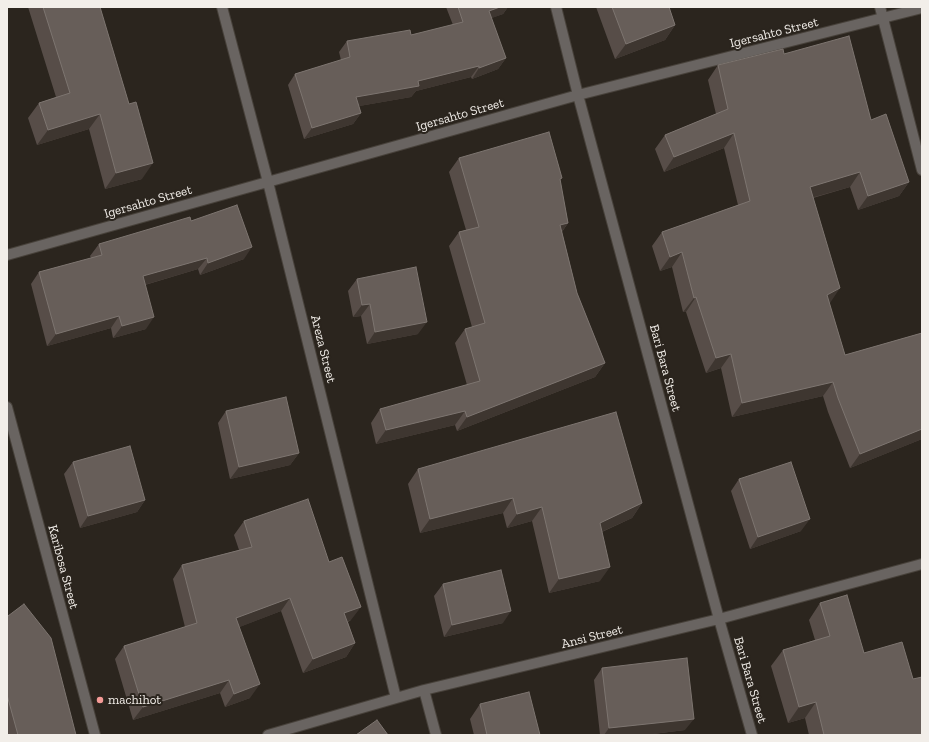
<!DOCTYPE html>
<style>
body{margin:0}
#map{position:relative;width:929px;height:742px;overflow:hidden;background:#2b251e;font-family:"Zilla Slab",serif}
canvas{display:block}
.frame{position:absolute;inset:0;border:8px solid #f2eee9;pointer-events:none}
</style>
<div id="map">
<canvas width="929" height="742"></canvas>
<div class="frame"></div>
</div>
<script>
const ctx = document.querySelector('canvas').getContext('2d');
ctx.lineJoin = 'round';
const poly = rows => new Path2D(rows.map(r => 'M' + r).join(''));
function stroke(path, color, width, dash) { ctx.strokeStyle = color; ctx.lineWidth = width; ctx.lineCap = dash ? 'butt' : 'round'; ctx.setLineDash(dash || []); ctx.stroke(path); }
function fill(path, color) { ctx.fillStyle = color; ctx.fill(path, 'evenodd'); }
function label(font, color, halo, rows, align = 'center') {
  ctx.font = font + ' "Zilla Slab",serif'; ctx.lineWidth = 4; ctx.setLineDash([]); ctx.textBaseline = 'middle'; ctx.strokeStyle = halo; ctx.fillStyle = color; for (const [text, x, y, turn = 0] of rows) {
    ctx.save(); ctx.translate(x, y); ctx.rotate((+turn || 0) * Math.PI / 180); ctx.textAlign = isNaN(turn) ? turn : align; if (halo) ctx.strokeText(text, 0, 0); ctx.fillText(text, 0, 0); ctx.restore();
  }
}
const minor = poly([
 [222,7,268,182,396,698],
 [556,7,578,95,719,619,752,735],
 [880,7,922,170],
 [7,255,578,95,922,8],
 [7,407,95,735],
 [424,690,436,735],
 [268,735,424,690,719,619,922,564]
]);
const wall = poly([
 [28,7,100,7,142,179,105,189,89,129,37,145,28,118,39,103,56,97],
 [446,7,508,7,503,14,491,18,506,58,498,69,472,79,471,77,416,91,411,97,359,106,361,113,353,124,304,139,288,85,295,74,341,60,339,52,347,41,411,35,453,25],
 [596,7,669,7,675,25,665,40,615,59],
 [784,54,871,120,909,182,899,196,858,210,850,187,813,198,829,303,845,355,922,333,922,439,850,468,828,412,823,396,732,417,721,368,706,373,686,312,683,312,672,267,660,271,652,246,662,232,738,205,724,148,664,172,655,149,665,135,716,114,708,80,718,65],
 [459,158,560,181,568,223,562,232,577,293,605,363,595,377,457,431,455,425,376,444,371,423,380,409,467,385,455,343,465,329,472,327,449,246,459,232,466,230,449,172],
 [191,221,244,259,200,275,198,269,145,285,146,329,113,338,111,328,47,346,31,284,39,272,91,258,90,256,99,244],
 [357,279,418,334,367,344,361,316,353,317,348,291],
 [226,411,299,453,290,465,230,479,218,423],
 [73,462,145,500,137,512,80,528,64,474],
 [418,469,642,503,632,518,602,532,600,581,549,593,532,521,507,528,503,513,420,533,408,484],
 [739,479,801,531,750,549,731,491],
 [244,521,329,562,351,620,348,622,355,643,346,657,303,673,281,611,239,627,250,698,225,707,220,693,133,720,115,659,124,646,185,627,173,579,182,565,239,550,234,535],
 [443,584,503,623,444,637,434,596],
 [820,603,864,653,922,735,809,735,805,718,788,723,771,666,783,650,815,640,809,620],
 [7,615,76,735,7,735],
 [602,668,685,730,645,735,600,735,594,680],
 [480,704,540,735,474,735,470,719]
]);
const shadedWall = poly([
 [500,7,508,7,503,14,481,22,489,11],
 [675,25,665,40,615,59,626,44],
 [506,58,498,69,472,79,479,68],
 [479,66,471,77,416,91,411,97,348,108,356,97],
 [361,113,353,124,304,139,312,128],
 [100,114,89,129,37,145,48,130],
 [734,133,724,148,664,172,674,157],
 [153,163,142,179,105,189,116,173],
 [860,172,850,187,800,201,810,187],
 [909,182,899,196,858,210,868,196],
 [568,223,558,237,560,225],
 [252,247,244,259,200,275,208,263],
 [682,252,672,267,660,271,670,257],
 [207,258,198,269,134,288,143,276],
 [840,288,830,303,817,309,827,295],
 [696,297,686,312,683,312,694,298],
 [370,304,361,316,353,317,362,305],
 [119,316,111,328,47,346,56,334],
 [154,317,146,329,113,338,122,326],
 [427,322,418,334,367,344,375,332],
 [731,354,721,368,706,373,716,358],
 [605,363,595,377,457,431,467,417],
 [833,382,823,396,732,417,742,403],
 [465,411,455,425,376,444,386,430],
 [922,429,922,439,850,468,860,454],
 [299,453,290,465,230,479,239,467],
 [513,498,503,513,420,533,430,519],
 [145,500,137,512,80,528,88,516],
 [642,503,632,518,590,537,600,523],
 [542,507,532,521,507,528,517,514],
 [810,519,801,531,750,549,758,537],
 [610,567,600,581,549,593,559,579],
 [290,598,281,611,227,632,236,618],
 [361,607,351,620,335,626,344,613],
 [511,611,503,623,444,637,452,625],
 [355,643,346,657,303,673,313,659],
 [229,680,220,693,133,720,143,707],
 [260,684,250,698,225,707,234,694],
 [816,702,805,718,788,723,799,707],
 [694,719,685,730,645,735,604,735,609,728]
]);
const building = poly([
 [43,7,100,7,129,104,136,102,153,163,116,173,100,114,48,130,39,103,70,93,43,7],
 [458,7,500,7,489,11,506,58,479,68,479,66,418,81,419,86,356,97,361,113,312,128,295,74,350,57,347,41,410,30,411,35,463,22,458,7],
 [612,7,669,7,675,25,626,44,612,7],
 [849,36,871,120,886,114,909,182,868,196,860,172,810,187,840,288,827,295,845,355,922,333,922,429,860,454,838,398,833,382,742,403,731,354,716,358,696,297,694,298,682,252,670,257,662,232,750,201,734,133,674,157,665,135,728,109,718,65,783,49,784,54,849,36],
 [549,132,562,178,560,179,568,223,560,225,577,293,605,363,467,417,465,411,386,430,380,409,480,381,465,329,485,323,459,232,479,227,459,158,549,132],
 [237,205,252,247,208,263,207,258,143,276,154,317,122,326,119,316,56,334,39,272,102,255,99,244,190,217,191,221,237,205],
 [416,267,427,322,375,332,370,304,362,305,357,279,416,267],
 [286,397,299,453,239,467,226,411,286,397],
 [616,412,642,503,600,523,610,567,559,579,542,507,517,514,513,498,430,519,418,469,616,412],
 [130,446,145,500,88,516,73,462,130,446],
 [791,462,810,519,758,537,739,479,791,462],
 [308,499,329,562,342,557,361,607,344,613,355,643,313,659,290,598,236,618,260,684,234,694,229,680,143,707,124,646,197,623,182,565,252,547,244,521,308,499],
 [501,570,511,611,452,625,443,584,501,570],
 [847,595,864,653,902,642,913,679,922,677,922,735,824,735,816,702,799,707,783,650,830,636,820,603,847,595],
 [24,604,51,638,76,735,18,735,7,695,7,615,8,616,24,604],
 [687,658,694,719,609,728,602,668,687,658],
 [529,692,540,735,487,735,480,704,529,692],
 [377,720,388,735,356,735,377,720]
]);
const markers = [
 [100,700,4,"#f59b97"]
];
const streetNames = [
 ["Igersahto Street",774,33,-14],
 ["Igersahto Street",460,115,-16],
 ["Igersahto Street",148,202,-16],
 ["Areza Street",323,349,76],
 ["Bari Bara Street",665,368,75],
 ["Karibosa Street",63,567,75],
 ["Ansi Street",592,637,-14],
 ["Bari Bara Street",750,680,74]
];
const poiNames = [
 ["machihot",108,700]
];
stroke(minor, '#47413a', 12);
stroke(minor, '#696461', 10);
fill(wall, '#574d48');
fill(shadedWall, '#3e3630');
fill(building, '#675e59');
stroke(building, '#7d7570', 1);
for (const [x, y, r, color] of markers) { const dot = new Path2D(); dot.arc(x, y, r, 0, 2 * Math.PI); ctx.fillStyle = color; ctx.fill(dot); stroke(dot, '#2b251e', 1.5); }
label('13px', '#f2eee9', '#2b251e', streetNames);
label('13px', '#f2eee9', '#2b251e', poiNames, 'left');
</script>
